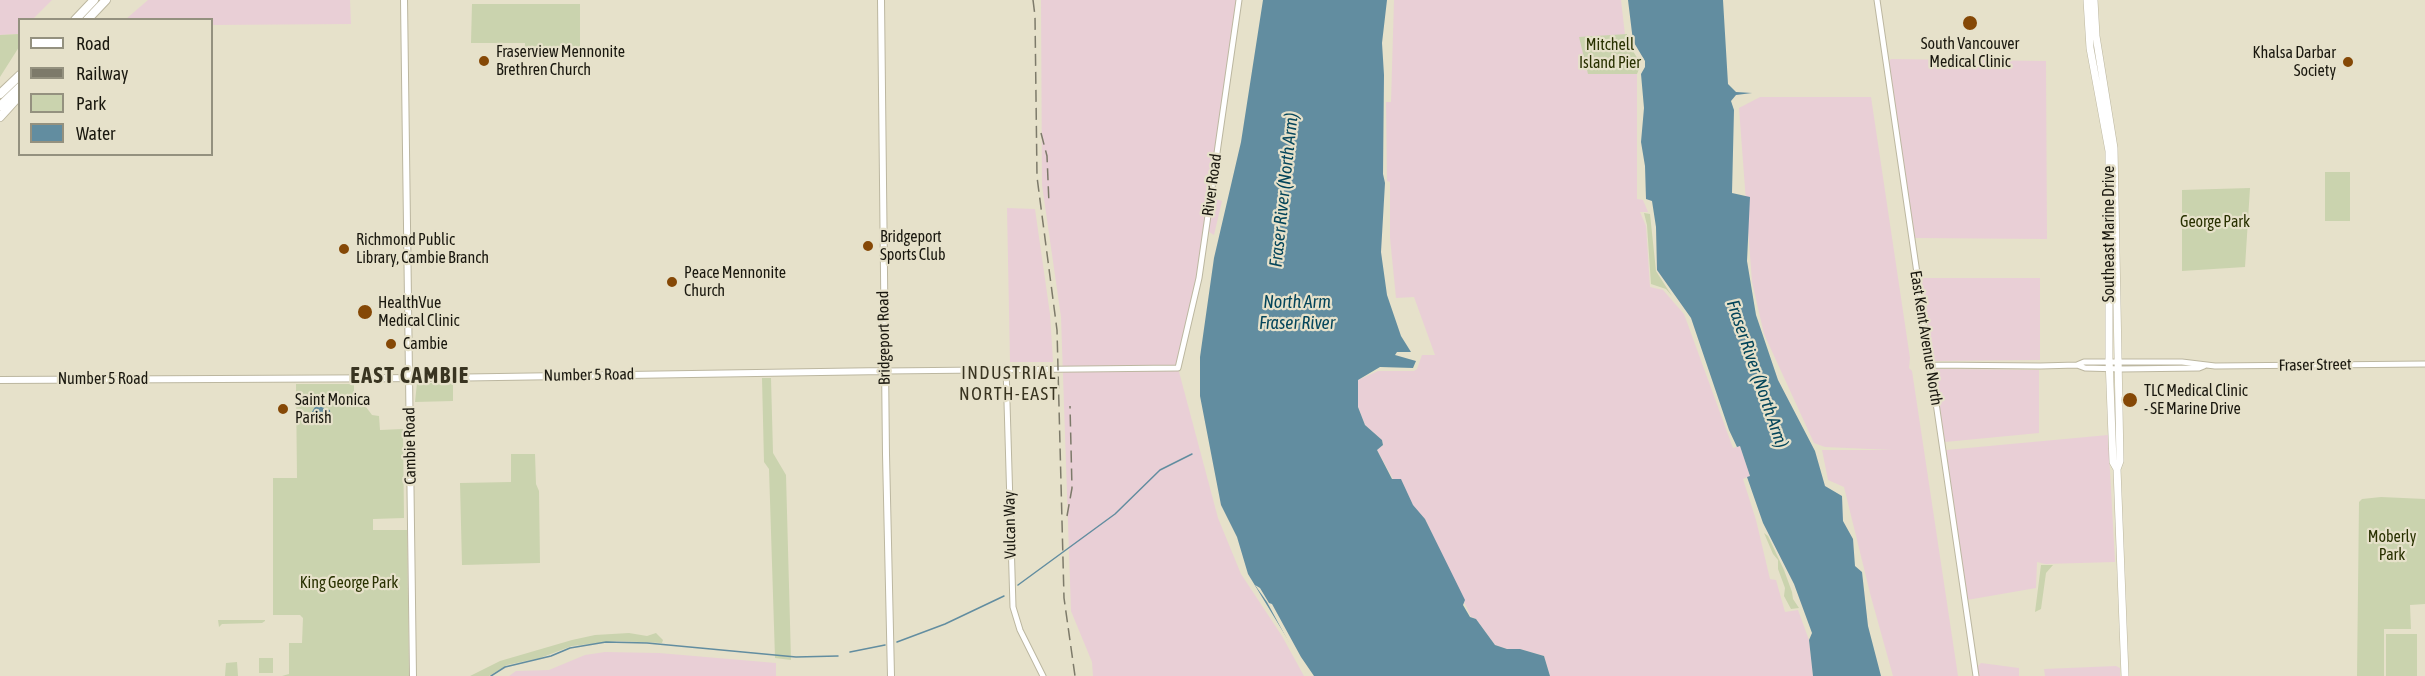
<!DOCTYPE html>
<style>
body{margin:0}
#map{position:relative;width:2425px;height:676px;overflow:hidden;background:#e6e1ca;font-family:"Asap Condensed",sans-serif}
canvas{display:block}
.legend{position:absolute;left:18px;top:18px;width:195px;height:138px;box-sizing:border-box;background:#e6e1ca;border:2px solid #94917f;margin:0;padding:8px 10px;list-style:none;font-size:18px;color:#1a180f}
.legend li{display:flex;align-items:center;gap:12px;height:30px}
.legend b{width:30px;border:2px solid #94917f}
</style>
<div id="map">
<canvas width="2425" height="676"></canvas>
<ul class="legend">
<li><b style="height:8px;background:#fff"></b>Road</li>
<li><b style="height:8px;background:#7d7a6a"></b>Railway</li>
<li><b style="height:16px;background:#cad3ae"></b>Park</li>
<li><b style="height:16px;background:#628da0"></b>Water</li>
</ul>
</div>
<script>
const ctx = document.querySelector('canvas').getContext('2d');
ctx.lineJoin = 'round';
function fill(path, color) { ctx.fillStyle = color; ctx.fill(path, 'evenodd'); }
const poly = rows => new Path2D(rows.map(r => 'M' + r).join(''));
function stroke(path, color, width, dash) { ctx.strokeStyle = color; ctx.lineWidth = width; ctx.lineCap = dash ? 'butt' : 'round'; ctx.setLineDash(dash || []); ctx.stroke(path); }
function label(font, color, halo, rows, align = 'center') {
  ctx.font = font + ' "Asap Condensed",sans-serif'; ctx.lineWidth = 4.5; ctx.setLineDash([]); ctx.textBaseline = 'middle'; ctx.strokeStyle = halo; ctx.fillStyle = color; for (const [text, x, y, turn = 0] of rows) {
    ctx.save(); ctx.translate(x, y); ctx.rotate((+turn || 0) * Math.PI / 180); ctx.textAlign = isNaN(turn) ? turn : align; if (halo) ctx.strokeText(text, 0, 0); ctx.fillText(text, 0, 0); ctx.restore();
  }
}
const industrial = poly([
 [0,0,52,0,33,19,20,20,19,34,0,35],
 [148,0,350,0,351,24,212,25,212,20,126,19],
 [1041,0,1239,0,1199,278,1178,368,1218,518,1241,574,1282,636,1304,676,1093,676,1092,662,1071,611,1061,317,1042,185],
 [1394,0,1621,0,1625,35,1588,73,1637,74,1637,199,1643,200,1648,212,1640,212,1646,226,1650,287,1663,290,1684,314,1733,448,1740,446,1750,476,1743,479,1756,520,1770,579,1776,580,1785,612,1798,610,1809,640,1813,676,1550,676,1544,656,1520,649,1507,649,1495,645,1476,619,1471,617,1425,519,1413,506,1401,480,1393,479,1377,450,1383,445,1382,440,1365,425,1358,407,1358,380,1378,371,1414,371,1417,369,1422,355,1435,355,1414,297,1396,298,1390,238,1390,182,1387,181,1386,102,1391,102],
 [1891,59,2046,61,2047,239,1915,238,1888,62],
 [1760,97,1871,97,1910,358,1909,368,1912,371,1958,676,1893,676,1871,597,1844,487,1828,480,1822,450,1892,450,1825,447,1814,443,1764,334,1752,282,1739,108],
 [1212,198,1222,201,1214,235,1206,230],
 [1007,208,1035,209,1050,314,1053,362,1010,362],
 [1921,278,2040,278,2040,360,1933,361],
 [1937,369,2039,370,2039,433,1945,442,1934,371],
 [2108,435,2115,562,2045,564,2037,562,2036,588,1967,600,1946,450],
 [605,652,659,653,776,663,776,676,509,676,516,671,549,670,585,655],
 [1981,663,2019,668,2019,676,1978,676,1977,667],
 [2116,666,2120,668,2120,676,2045,676,2044,669]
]);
const green = poly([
 [472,4,580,4,580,54,525,54,525,43,471,43],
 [19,34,19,47,0,77,0,35],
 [1627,34,1628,43,1641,64,1637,74,1588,74,1579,37],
 [2325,172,2350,172,2350,221,2325,221],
 [2250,188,2245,267,2182,271,2182,190],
 [1644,213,1650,214,1656,271,1672,296,1666,289,1651,284,1647,225],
 [762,378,771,378,773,453,786,475,791,660,775,658,769,469,764,462],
 [417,383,453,383,453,401,415,402],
 [296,384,354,384,354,407,366,407,372,415,379,416,380,430,403,429,404,518,373,519,373,530,407,530,409,676,282,676,289,674,289,643,302,643,303,618,300,615,273,615,273,478,297,478],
 [511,454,535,454,536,484,539,491,540,563,462,565,460,483,511,482],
 [2381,497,2425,499,2425,604,2410,605,2411,629,2384,629,2384,676,2357,676,2359,502,2362,499],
 [1764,533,1768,536,1784,570,1792,592,1793,599,1799,608,1791,609,1784,596,1785,588,1778,569,1778,560,1773,554],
 [2041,565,2053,565,2046,573,2041,609,2035,612],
 [218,620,265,620,265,621,262,623,222,624,219,627],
 [629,633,647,636,656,633,663,640,662,643,617,641,572,646,540,658,507,665,489,676,470,676,500,661,572,640,595,635],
 [2386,634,2417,634,2417,676,2386,676],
 [259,658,273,658,273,673,259,673],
 [237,662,238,676,225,676,226,663]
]);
const water = poly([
 [1263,0,1387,0,1382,43,1384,75,1383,174,1385,183,1381,252,1387,295,1401,336,1411,352,1397,352,1395,355,1416,361,1413,368,1380,367,1358,380,1358,407,1365,425,1382,440,1383,445,1377,450,1392,479,1401,479,1413,505,1425,519,1465,600,1463,605,1470,617,1476,619,1495,645,1507,649,1520,649,1544,656,1550,676,1310,676,1248,574,1237,537,1221,505,1200,396,1200,357,1214,258,1241,142],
 [1628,0,1723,0,1728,84,1736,92,1752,93,1736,95,1731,101,1734,110,1732,193,1750,197,1747,261,1756,315,1778,380,1815,451,1825,486,1842,496,1843,521,1853,539,1855,566,1862,572,1868,626,1881,676,1813,676,1809,640,1812,633,1794,584,1763,523,1747,477,1750,476,1740,446,1737,447,1729,430,1691,318,1657,270,1656,227,1652,201,1646,199,1645,166,1641,142,1644,108,1641,74,1645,67,1645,61,1633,41],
 [316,405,330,410,331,421,321,425,307,420]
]);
const pier = poly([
 [1255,585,1260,588,1269,603,1272,604,1301,657,1314,676,1307,676,1267,602]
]);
const stream = poly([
 [1018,585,1115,514,1160,470,1192,454],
 [897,642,945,624,1004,596],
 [850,652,885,645],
 [491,676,505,667,551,656,570,648,606,642,647,643,796,657,838,656]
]);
const tertiary = poly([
 [1877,0,1976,676],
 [1930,365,2040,366,2077,365,2084,362,2182,362,2215,366,2425,364],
 [2077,365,2085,368,2121,369,2199,368,2204,366],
 [1006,368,1013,607,1020,630,1043,676],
 [885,371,1178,368,1199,278,1239,0]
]);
const secondary = poly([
 [404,0,413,676],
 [881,0,886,454,891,676],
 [0,380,434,378,885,371]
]);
const primary = poly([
 [2087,0,2090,48,2109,151,2109,359,2113,462,2117,469],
 [2094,0,2096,36,2114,148,2120,461,2117,469,2125,676]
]);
const motorway = poly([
 [75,20,94,0],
 [87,20,106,0],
 [0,94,20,75],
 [0,106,20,87],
 [0,117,20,95]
]);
const rail = poly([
 [1033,0,1035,16,1037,177,1057,330,1064,598,1075,676],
 [1041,133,1047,156,1049,204],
 [1067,516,1072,488,1070,406]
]);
const markers = [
 [1970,23,8,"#854806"],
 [484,61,6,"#854806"],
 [2348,62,6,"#854806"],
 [868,246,6,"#854806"],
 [344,249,6,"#854806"],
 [672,282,6,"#854806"],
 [365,312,8,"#854806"],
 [391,344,6,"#854806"],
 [2130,400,8,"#854806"],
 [283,409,6,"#854806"]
];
const poiNames = [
 ["South Vancouver",1970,44,"center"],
 ["Medical Clinic",1970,62,"center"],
 ["Fraserview Mennonite",496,52],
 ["Brethren Church",496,70],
 ["Khalsa Darbar",2336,53,"right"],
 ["Society",2336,71,"right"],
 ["Bridgeport",880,237],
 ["Sports Club",880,255],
 ["Richmond Public",356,240],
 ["Library, Cambie Branch",356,258],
 ["Peace Mennonite",684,273],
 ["Church",684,291],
 ["HealthVue",378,303],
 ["Medical Clinic",378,321],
 ["Cambie",403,344],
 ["TLC Medical Clinic",2144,391],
 ["- SE Marine Drive",2144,409],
 ["Saint Monica",295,400],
 ["Parish",295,418]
];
const parkNames = [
 ["Mitchell",1610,45],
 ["Island Pier",1610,63],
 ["George Park",2215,222],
 ["Moberly",2392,537],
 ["Park",2392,555],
 ["King George Park",349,583]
];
const streetNames = [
 ["River Road",1212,185,-82],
 ["Southeast Marine Drive",2109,234,-90],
 ["Bridgeport Road",884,338,-91],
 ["East Kent Avenue North",1926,338,81],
 ["Fraser Street",2315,365,-1],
 ["Number 5 Road",589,375,-1],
 ["Number 5 Road",103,379],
 ["Cambie Road",410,446,-91],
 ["Vulcan Way",1010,525,-91]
];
const waterNames = [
 ["Fraser River (North Arm)",1284,190,-84],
 ["North Arm",1297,302],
 ["Fraser River",1297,323],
 ["Fraser River (North Arm)",1757,374,71]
];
const neighbourhoodNames = [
 ["INDUSTRIAL",1009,373],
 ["NORTH-EAST",1009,394]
];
const districtNames = [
 ["EAST CAMBIE",410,376]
];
fill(industrial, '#e9cfd6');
fill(green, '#cad3ae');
fill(water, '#628da0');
fill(pier, '#e6e1ca');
stroke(stream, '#628da0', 1.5);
stroke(tertiary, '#bcb7a0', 7);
stroke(secondary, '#bcb7a0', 8);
stroke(primary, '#bcb7a0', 8);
stroke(motorway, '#bcb7a0', 10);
stroke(tertiary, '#fff', 5);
stroke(secondary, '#fff', 6);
stroke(primary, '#fff', 7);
stroke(motorway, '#fff', 8);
stroke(rail, '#7d7a6a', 1.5, [12, 6]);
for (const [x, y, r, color] of markers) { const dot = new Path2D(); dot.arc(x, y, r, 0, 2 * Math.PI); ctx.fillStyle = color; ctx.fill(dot); stroke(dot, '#e6e1ca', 2); }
label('16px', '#1a180f', '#e6e1ca', poiNames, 'left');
label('16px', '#293101', '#e6e1ca', parkNames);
label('16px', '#1a180f', '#e6e1ca', streetNames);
label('italic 18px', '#04455a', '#e6e1ca', waterNames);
ctx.letterSpacing = '1.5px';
label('18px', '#393421', '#e6e1ca', neighbourhoodNames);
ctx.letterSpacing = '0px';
ctx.letterSpacing = '1.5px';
label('bold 22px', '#393421', '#e6e1ca', districtNames);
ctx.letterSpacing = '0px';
</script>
